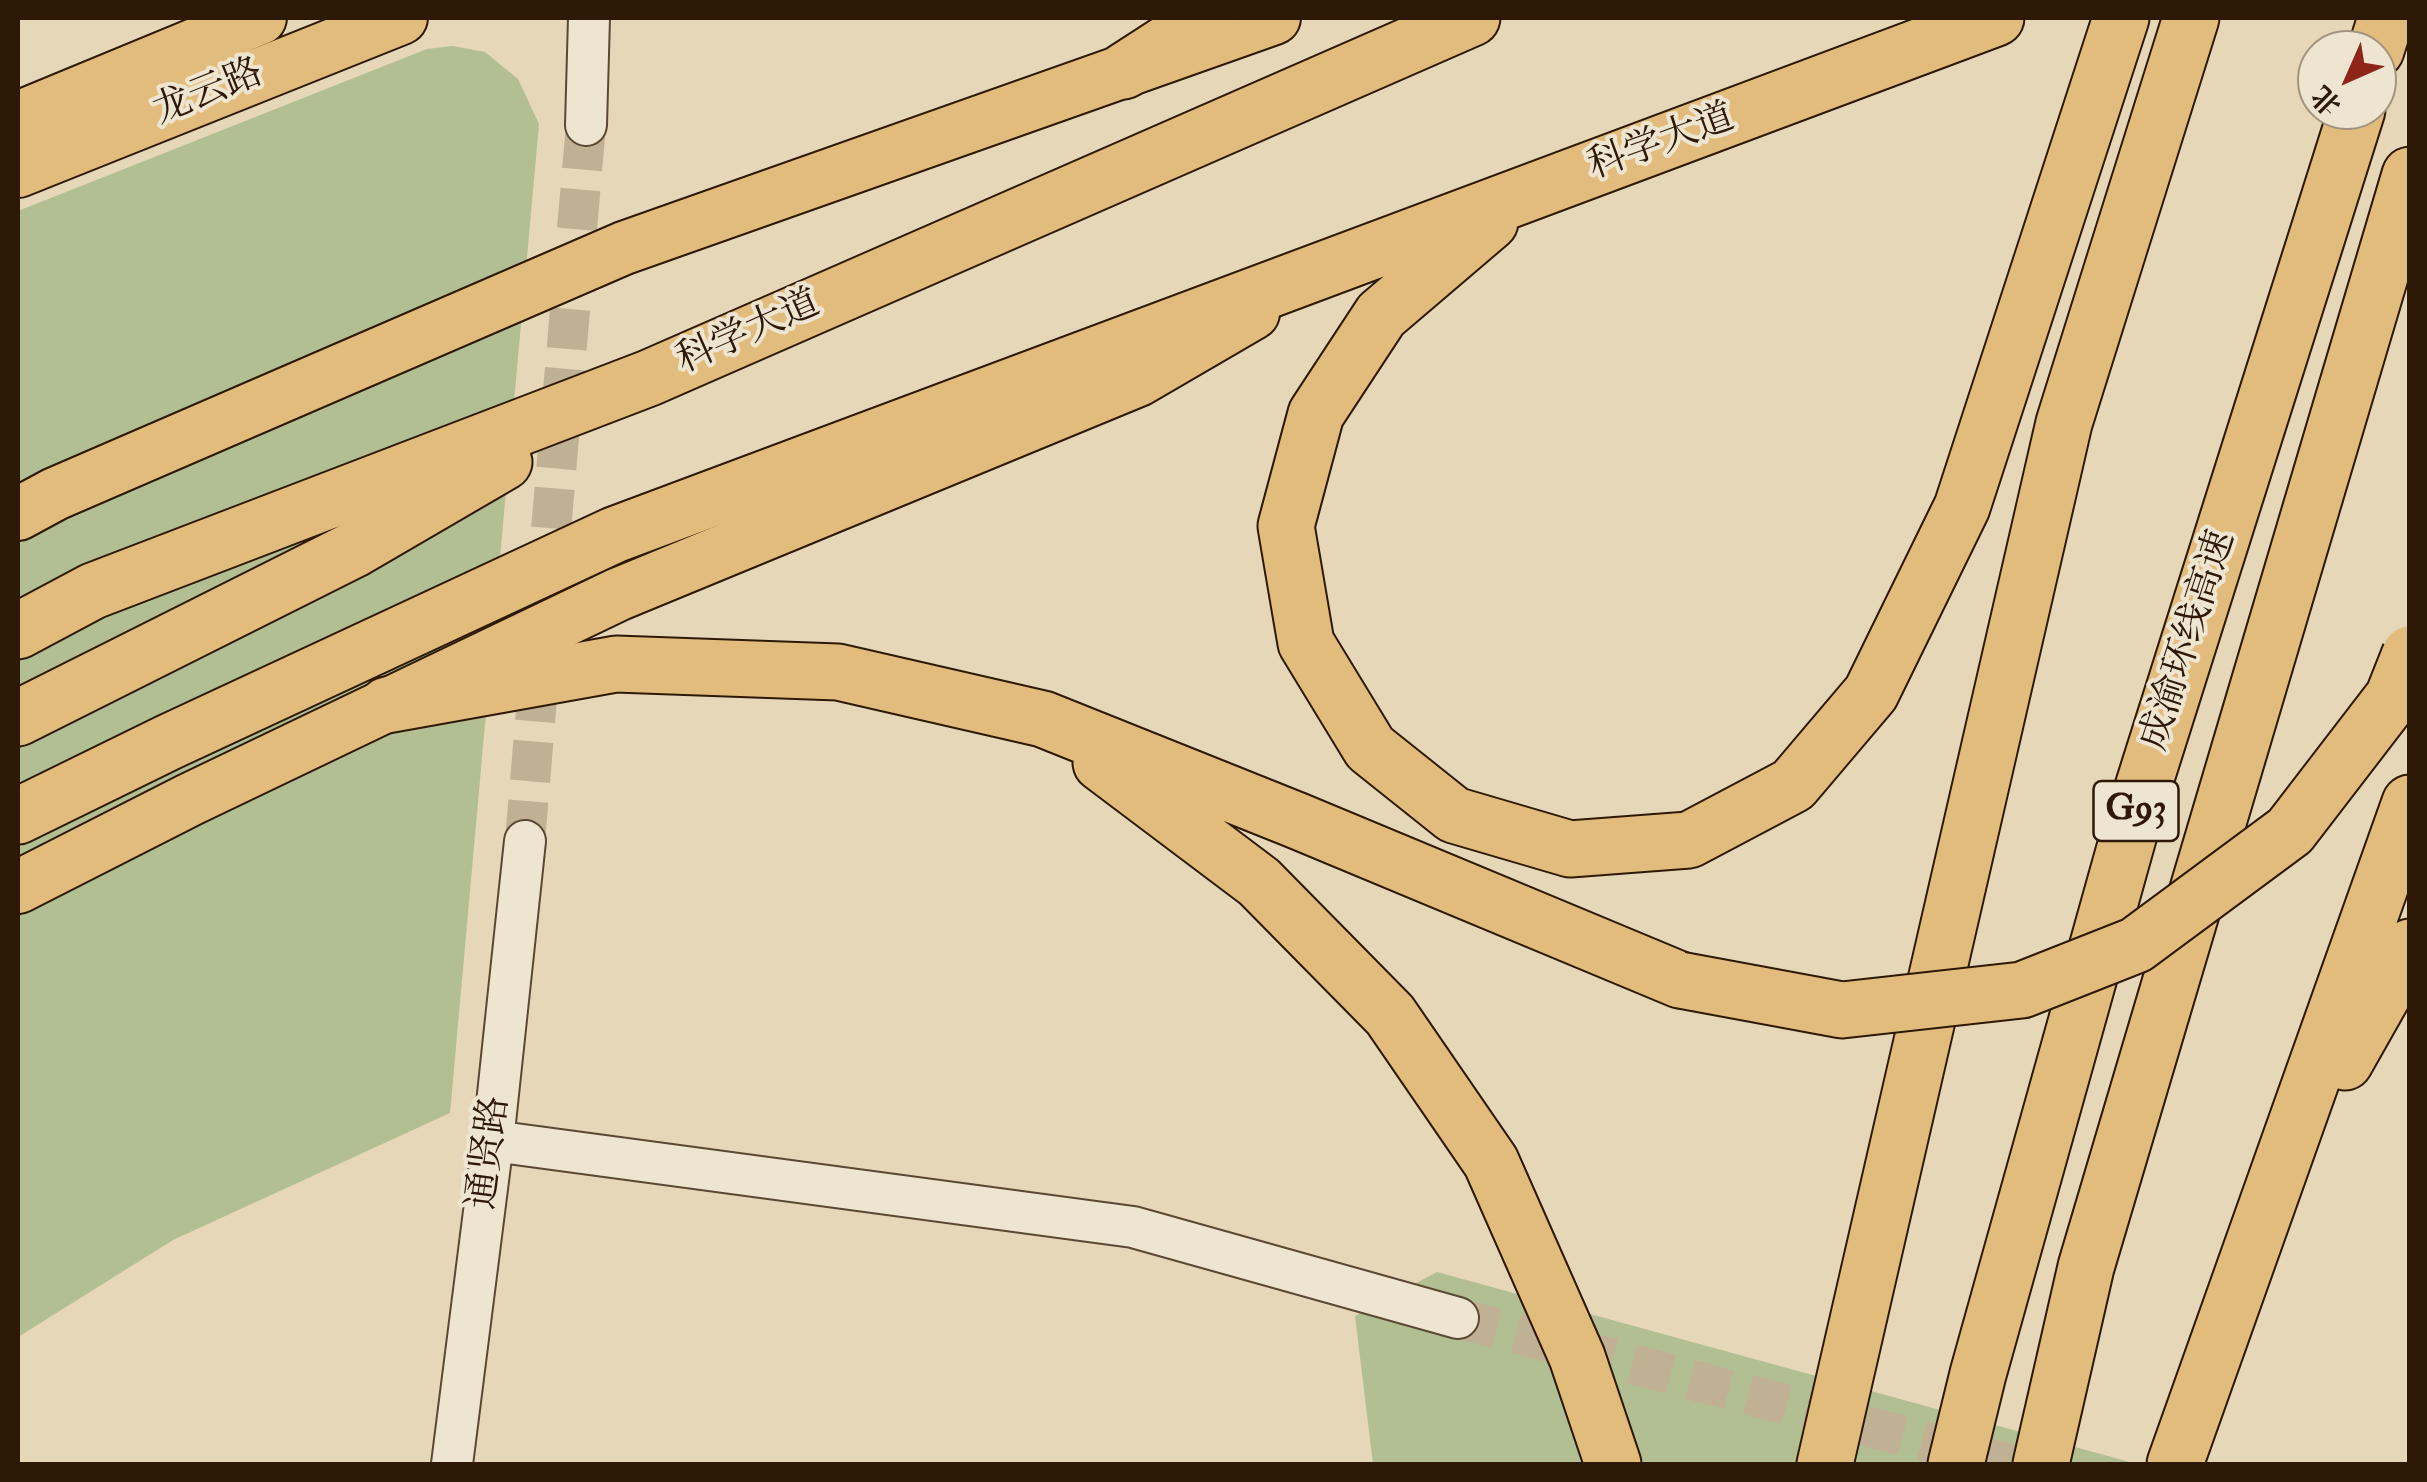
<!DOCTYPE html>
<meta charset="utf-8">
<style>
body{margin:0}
#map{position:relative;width:2427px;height:1482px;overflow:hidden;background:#e5d7b8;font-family:"IM FELL Double Pica","Noto Serif SC",serif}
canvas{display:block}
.frame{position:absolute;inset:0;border:20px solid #2d1905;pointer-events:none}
.north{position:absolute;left:2297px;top:30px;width:100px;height:100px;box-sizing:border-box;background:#eee5d1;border:2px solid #a1937f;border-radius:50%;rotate:225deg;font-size:28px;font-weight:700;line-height:40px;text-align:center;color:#2d1905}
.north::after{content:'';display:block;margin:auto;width:35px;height:45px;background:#8f2418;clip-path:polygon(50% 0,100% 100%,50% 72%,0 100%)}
</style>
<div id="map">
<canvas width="2427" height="1482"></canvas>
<div class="frame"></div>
<div class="north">北</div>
</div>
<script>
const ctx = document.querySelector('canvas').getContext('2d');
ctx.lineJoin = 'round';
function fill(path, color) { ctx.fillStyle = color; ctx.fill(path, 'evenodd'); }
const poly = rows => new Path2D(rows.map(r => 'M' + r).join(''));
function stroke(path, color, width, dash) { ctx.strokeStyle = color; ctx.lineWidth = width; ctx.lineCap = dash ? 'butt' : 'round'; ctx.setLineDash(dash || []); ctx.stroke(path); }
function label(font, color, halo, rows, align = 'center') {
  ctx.font = font + ' "IM FELL Double Pica","Noto Serif SC",serif'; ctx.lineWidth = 8; ctx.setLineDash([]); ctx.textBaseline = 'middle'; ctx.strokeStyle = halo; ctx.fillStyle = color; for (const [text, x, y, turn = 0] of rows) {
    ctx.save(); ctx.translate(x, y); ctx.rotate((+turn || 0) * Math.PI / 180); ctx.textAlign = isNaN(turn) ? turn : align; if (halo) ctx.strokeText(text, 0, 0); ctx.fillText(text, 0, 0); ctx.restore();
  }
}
const green = poly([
 [453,46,485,52,518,79,539,124,450,1113,173,1240,18,1337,18,211,427,49],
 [1437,1272,2137,1464,1373,1464,1355,1316]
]);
const minorTunnel = poly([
 [546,588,586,125],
 [525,841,541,651],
 [1458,1318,2010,1464]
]);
const minor = poly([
 [586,125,589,18],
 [493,1141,1133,1227,1458,1318],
 [452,1464,493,1141,525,841]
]);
const major = poly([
 [18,118,260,18],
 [18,171,401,18],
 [18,514,55,494,624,248,1274,18],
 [18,887,191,799,619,594,1138,380,1253,313]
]);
const highway = poly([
 [2376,50,2386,18],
 [1124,71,1206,18],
 [1490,222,1381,315,1316,414,1286,526,1306,643,1370,748,1454,815,1570,849,1689,840,1793,785,1871,693,1962,507,2121,18],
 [18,631,93,591,649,378,1472,18],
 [387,705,616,664,838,672,1043,719,1298,821,1680,980],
 [18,718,353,550,504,462],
 [1101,763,1259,882,1390,1015,1491,1162,1577,1357,1613,1464],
 [18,816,169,742,614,535,1996,18],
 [2345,1062,2410,947],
 [1825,1464,2064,423,2191,18],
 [1956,1464,1978,1374,2134,816,2357,110],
 [2041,1464,2086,1267,2410,175],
 [2175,1464,2410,803]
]);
const highwayBridge = poly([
 [1680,980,1842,1010,2022,990,2136,945,2290,831,2393,697,2410,654]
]);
const shields = [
 [2136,811,85]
];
const shieldNames = [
 ["G93",2136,811]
];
const streetNames = [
 ["龙云路",209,94,-22],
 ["科学大道",1662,144,-20],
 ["科学大道",749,334,-24],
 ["成渝环线高速",2190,641,-72],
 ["通贤路",491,1153,-83]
];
fill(green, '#b1bf92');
stroke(minorTunnel, '#c0b194', 40, [40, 20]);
stroke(minor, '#5b4832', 44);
stroke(major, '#2d1905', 56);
stroke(highway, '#2d1905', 59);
stroke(minor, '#eee5d1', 40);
stroke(major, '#e2bc7c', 52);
stroke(highway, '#e2bc7c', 55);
stroke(highwayBridge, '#2d1905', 59, []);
stroke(highwayBridge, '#e2bc7c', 55);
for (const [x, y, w] of shields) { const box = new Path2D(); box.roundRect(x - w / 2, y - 30, w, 60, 8); ctx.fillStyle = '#eee5d1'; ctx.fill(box); stroke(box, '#2d1905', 2.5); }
label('bold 35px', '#2d1905', null, shieldNames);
label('38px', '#2d1905', '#eee5d1', streetNames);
</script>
